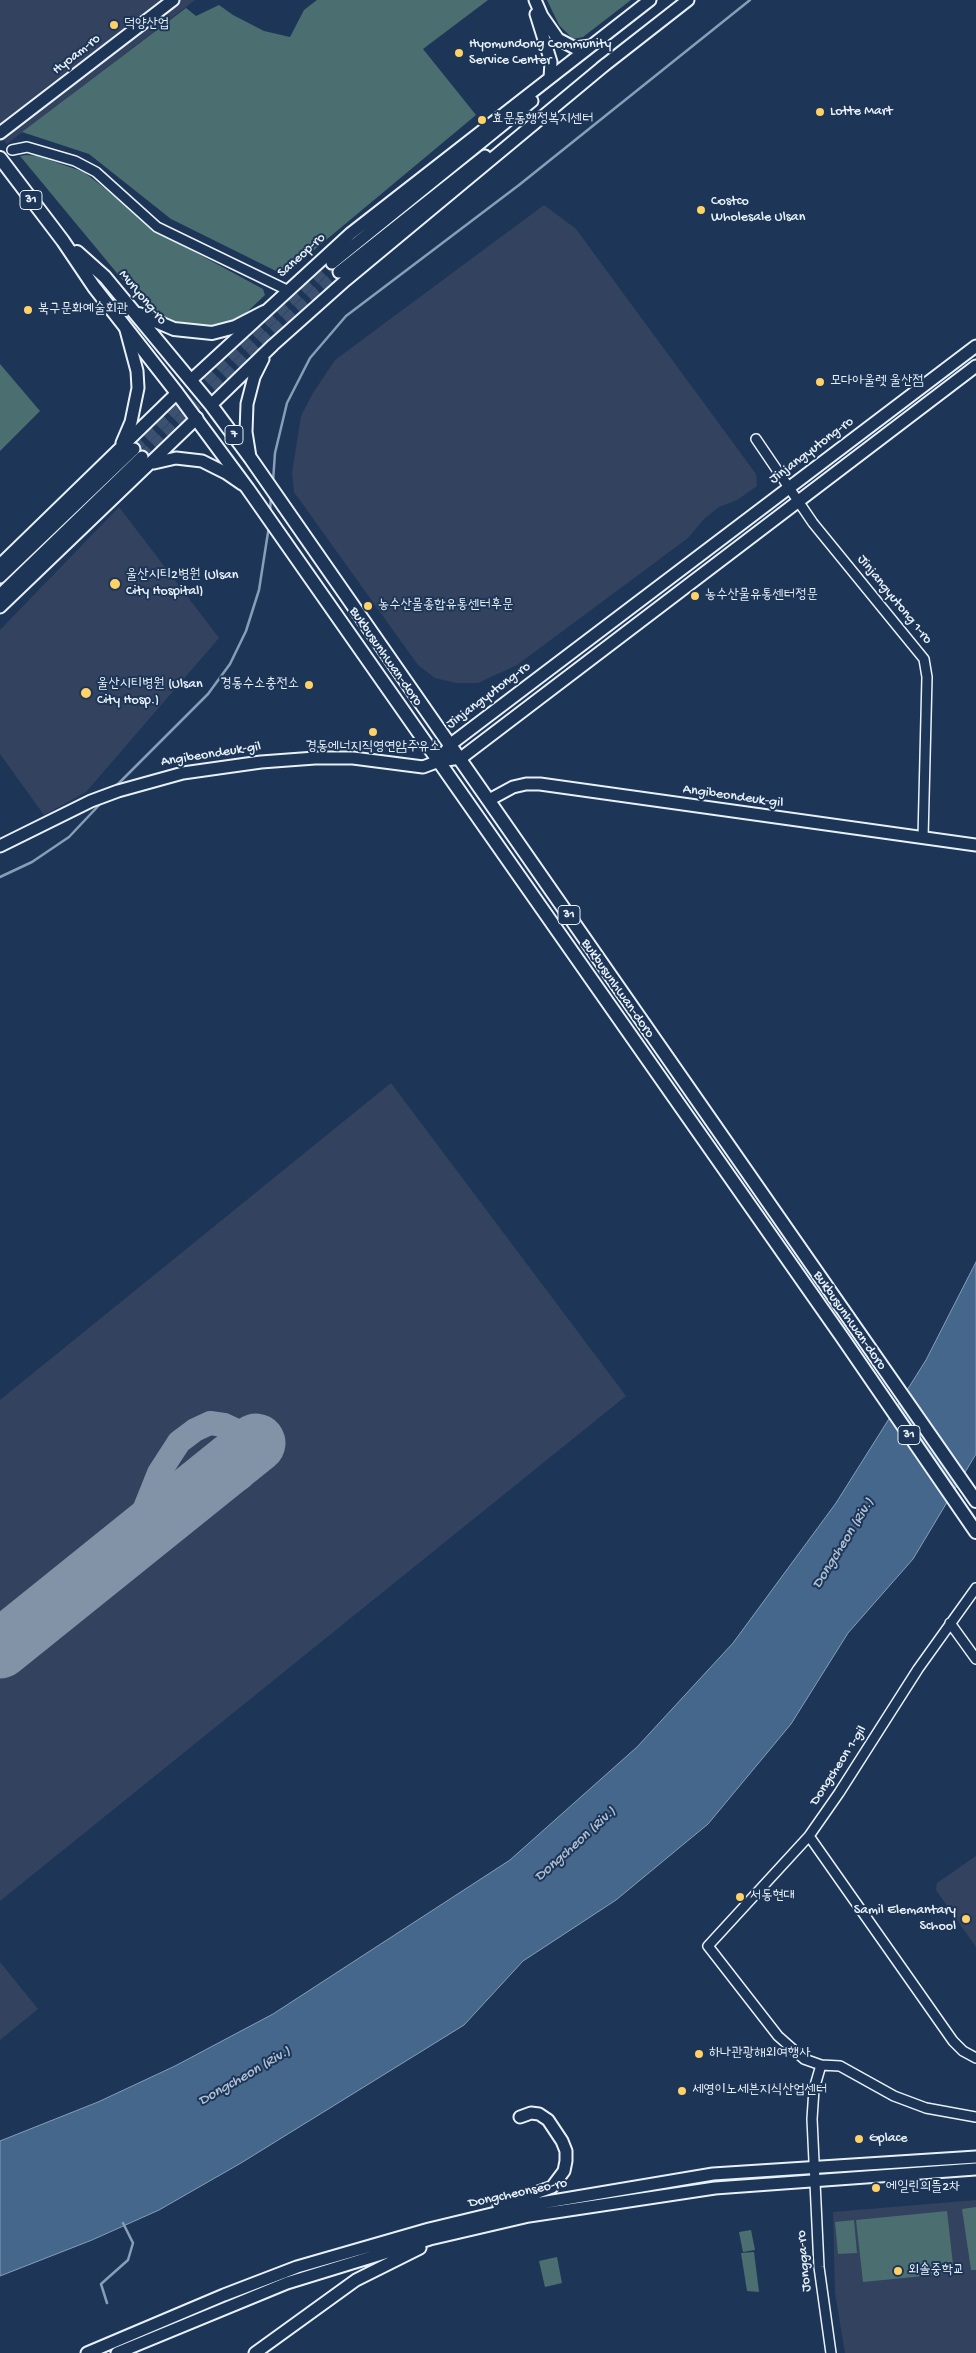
<!DOCTYPE html>
<meta charset="utf-8">
<style>
body{margin:0}
canvas{display:block;background:#1d3557}
</style>
<canvas width="976" height="2353"></canvas>
<script>
const ctx = document.querySelector('canvas').getContext('2d');
ctx.lineJoin = 'round';
function fill(path, color) { ctx.fillStyle = color; ctx.fill(path, 'evenodd'); }
const poly = rows => new Path2D(rows.map(r => 'M' + r).join(''));
function stroke(path, color, width, dash) { ctx.strokeStyle = color; ctx.lineWidth = width; ctx.lineCap = dash ? 'butt' : 'round'; ctx.setLineDash(dash || []); ctx.stroke(path); }
function label(font, color, halo, rows, align = 'center') {
  ctx.font = font + ' "Gochi Hand","Poor Story",sans-serif'; ctx.lineWidth = 4; ctx.setLineDash([]); ctx.textBaseline = 'middle'; ctx.strokeStyle = halo; ctx.fillStyle = color; for (const [text, x, y, turn = 0] of rows) {
    ctx.save(); ctx.translate(x, y); ctx.rotate((+turn || 0) * Math.PI / 180); ctx.textAlign = isNaN(turn) ? turn : align; if (halo) ctx.strokeText(text, 0, 0); ctx.fillText(text, 0, 0); ctx.restore();
  }
}
const built = poly([
 [0,0,195,0,7,144,0,136],
 [544,205,576,229,756,474,757,486,737,500,719,507,704,519,688,538,517,665,478,683,456,683,435,678,418,665,294,492,292,473,301,416,313,393,335,360],
 [119,507,219,638,86,792,44,815,0,754,0,630],
 [391,1083,626,1396,0,1901,0,1400],
 [976,1856,976,1947,936,1890,937,1883],
 [0,1962,38,2009,0,2040],
 [976,2200,976,2353,845,2353,835,2293,833,2212]
]);
const green = poly([
 [317,0,488,0,423,49,476,115,284,275,171,219,89,154,22,132,186,8,196,16,219,5,233,15,264,31,290,37,304,10],
 [547,0,631,0,583,37,573,39,559,25],
 [26,155,38,156,84,172,165,236,263,289,265,295,247,312,233,322,221,326,180,325,150,313,20,156],
 [0,364,40,411,0,451],
 [976,2207,976,2270,971,2270,962,2209],
 [947,2211,954,2273,863,2282,856,2220],
 [854,2220,857,2253,838,2254,835,2222],
 [751,2230,755,2250,743,2252,739,2232],
 [754,2252,759,2292,747,2291,741,2253],
 [557,2257,562,2283,545,2287,539,2261]
]);
const water = poly([
 [976,1262,976,1454,913,1559,848,1633,791,1724,708,1824,616,1900,523,1961,464,2025,241,2163,159,2210,92,2240,0,2276,0,2141,98,2102,175,2066,273,2014,510,1860,637,1747,733,1643,836,1503,926,1360,976,1262]
]);
const stream = poly([
 [273,481,275,453,287,403,310,358,346,316,519,185,750,0],
 [270,511,271,496],
 [116,786,208,694,230,664,246,631,259,590,269,526],
 [0,877,32,862,69,837,102,802],
 [107,2303,101,2284,128,2260,133,2243,123,2223]
]);
const taxiway = poly([
 [107,1563,129,1541,139,1523,159,1473,179,1442,195,1430,210,1423,224,1425,237,1431,247,1442,249,1448,247,1470,241,1478,230,1485,201,1496,158,1522]
]);
const runway = poly([
 [0,1649,256,1443]
]);
const secondaryTunnel = poly([
 [134,449,259,329,332,263],
 [142,457,267,337,339,272]
]);
const street = poly([
 [12,150,27,147,75,161,96,172,157,227,287,290],
 [756,439,813,523,924,659,927,677,923,838],
 [976,1588,918,1669,839,1793,809,1836,708,1946,778,2036,804,2059,821,2065,840,2066,894,2096,926,2108,976,2117],
 [950,1623,976,1659],
 [809,1836,953,2041,963,2051,976,2058],
 [821,2065,814,2089,812,2119,819,2267,831,2353]
]);
const secondary = poly([
 [535,0,542,16,558,39,575,48,590,46],
 [536,14,551,62,550,78],
 [601,68,688,0],
 [0,133,173,0],
 [332,263,532,101],
 [339,272,485,156],
 [191,380,350,234,650,0],
 [211,405,273,345,346,280,606,64],
 [122,443,131,422,138,388,137,371,126,330],
 [250,457,246,432,247,404,254,377,263,359],
 [154,463,176,458,202,461,226,473,242,484],
 [0,565,177,393],
 [0,577,134,449],
 [0,595,142,457],
 [0,607,197,418],
 [439,761,451,744,976,346],
 [489,800,513,787,526,784,540,784,976,845],
 [0,846,91,801,118,791,183,773,261,762,315,758,353,758,423,767,439,761,461,758,976,366],
 [499,2206,552,2187,564,2171,566,2161,566,2151,562,2141,548,2120,539,2114,531,2113,520,2117],
 [87,2353,224,2295,297,2267,429,2229,529,2205,713,2174,976,2157],
 [117,2353,287,2283,430,2239,529,2216,715,2188,976,2169],
 [255,2353,356,2280,420,2248]
]);
const primary = poly([
 [0,158,63,241,94,287,177,393,248,489,842,1337,976,1532],
 [77,252,105,277,211,405,251,459,976,1501],
 [139,314,174,329,212,333,235,327,264,312]
]);
const markers = [
 [114,25,5,"#ffd166"],
 [459,53,5,"#ffd166"],
 [820,112,5,"#ffd166"],
 [482,120,5,"#ffd166"],
 [701,210,5,"#ffd166"],
 [28,310,5,"#ffd166"],
 [820,382,5,"#ffd166"],
 [115,584,6,"#ffd166"],
 [695,596,5,"#ffd166"],
 [368,606,5,"#ffd166"],
 [309,685,5,"#ffd166"],
 [86,693,6,"#ffd166"],
 [373,732,5,"#ffd166"],
 [740,1897,5,"#ffd166"],
 [966,1919,5,"#ffd166"],
 [699,2054,5,"#ffd166"],
 [682,2091,5,"#ffd166"],
 [859,2139,5,"#ffd166"],
 [876,2188,5,"#ffd166"],
 [898,2271,5,"#ffd166"]
];
const shields = [
 [31,200,22],
 [234,435,18],
 [569,915,22],
 [909,1435,22]
];
const shieldNames = [
 ["31",31,200],
 ["7",234,435],
 ["31",569,915],
 ["31",909,1435]
];
const poiNames = [
 ["덕양산업",124,25],
 ["Hyomundong Community",469,45],
 ["Service Center",469,61],
 ["Lotte Mart",830,112],
 ["효문동행정복지센터",492,120],
 ["Costco",711,202],
 ["Wholesale Ulsan",711,218],
 ["북구문화예술회관",38,310],
 ["모다아울렛 울산점",830,382],
 ["울산시티2병원 (Ulsan",126,576],
 ["City Hospital)",126,592],
 ["농수산물유통센터정문",705,596],
 ["농수산물종합유통센터후문",378,606],
 ["울산시티병원 (Ulsan",97,685],
 ["City Hosp.)",97,701],
 ["경동수소충전소",299,685,"right"],
 ["경동에너지직영연암주유소",373,748,"center"],
 ["서동현대",750,1897],
 ["Samil Elemantary",956,1911,"right"],
 ["School",956,1927,"right"],
 ["하나관광해외여행사",709,2054],
 ["세영이노세븐지식산업센터",692,2091],
 ["Gplace",869,2139],
 ["에일린의뜰2차",886,2188],
 ["외솔중학교",908,2271]
];
const streetNames = [
 ["Hyoam-ro",77,55,-38],
 ["Saneop-ro",302,256,-42],
 ["Muryong-ro",142,298,50],
 ["Jinjangyutong-ro",812,451,-37],
 ["Jinjangyutong 1-ro",894,600,51],
 ["Bukbusunhwan-doro",385,657,55],
 ["Jinjangyutong-ro",489,696,-37],
 ["Angibeondeuk-gil",211,755,-9],
 ["Angibeondeuk-gil",733,797,8],
 ["Bukbusunhwan-doro",617,989,55],
 ["Bukbusunhwan-doro",849,1321,55],
 ["Dongcheon 1-gil",839,1766,-57],
 ["Dongcheonseo-ro",518,2194,-12],
 ["Jongga-ro",805,2261,-95]
];
const waterNames = [
 ["Dongcheon (Riv.)",844,1544,-58],
 ["Dongcheon (Riv.)",576,1845,-42],
 ["Dongcheon (Riv.)",245,2077,-30]
];
fill(built, '#33425e');
fill(green, '#4b6e70');
fill(water, '#44678b');
stroke(water, '#869eb7', 1);
stroke(stream, '#869eb7', 2.5);
stroke(taxiway, '#8293a8', 24);
stroke(runway, '#8293a8', 59);
stroke(secondaryTunnel, '#3b516f', 11, [11, 5.5]);
stroke(street, '#e8f1f8', 12);
stroke(secondary, '#e8f1f8', 15);
stroke(primary, '#e8f1f8', 16);
stroke(street, '#1d3557', 9);
stroke(secondary, '#1d3557', 11);
stroke(primary, '#1d3557', 12);
for (const [x, y, r, color] of markers) { const dot = new Path2D(); dot.arc(x, y, r, 0, 2 * Math.PI); ctx.fillStyle = color; ctx.fill(dot); stroke(dot, '#1d3557', 2); }
for (const [x, y, w] of shields) { const box = new Path2D(); box.roundRect(x - w / 2, y - 9.5, w, 19, 4); ctx.fillStyle = '#1d3557'; ctx.fill(box); stroke(box, '#e8f1f8', 1); }
label('bold 12px', '#e8f1f8', null, shieldNames);
label('14px', '#e8f1f8', '#1d3557', poiNames, 'left');
label('14px', '#e8f1f8', '#1d3557', streetNames);
label('italic 15px', '#afc1d2', '#1d3557', waterNames);
</script>
